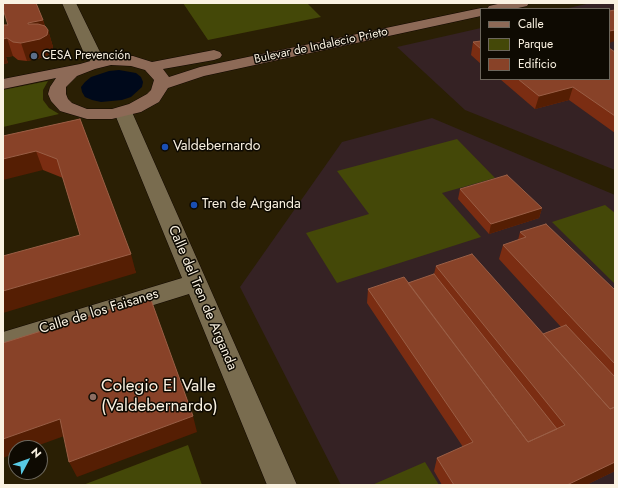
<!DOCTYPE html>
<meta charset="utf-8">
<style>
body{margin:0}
#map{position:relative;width:618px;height:488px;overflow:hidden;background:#2a1f04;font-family:Jost,sans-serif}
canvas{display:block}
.frame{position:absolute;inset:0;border:4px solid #faf2e2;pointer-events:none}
.legend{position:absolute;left:480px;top:8px;width:130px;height:72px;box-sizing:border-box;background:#0e0a02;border:1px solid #6c675c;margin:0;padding:5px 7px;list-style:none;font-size:12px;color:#faf2e2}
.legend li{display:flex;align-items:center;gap:8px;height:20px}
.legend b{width:20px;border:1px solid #6c675c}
.north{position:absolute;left:8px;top:440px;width:40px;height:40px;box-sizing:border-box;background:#0e0a02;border:1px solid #6c675c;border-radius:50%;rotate:49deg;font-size:11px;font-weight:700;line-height:16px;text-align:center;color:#faf2e2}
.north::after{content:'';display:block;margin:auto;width:14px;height:18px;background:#58c9e4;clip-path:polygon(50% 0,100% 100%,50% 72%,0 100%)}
</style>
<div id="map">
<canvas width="618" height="488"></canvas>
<div class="frame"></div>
<ul class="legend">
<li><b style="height:5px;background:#8d6a57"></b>Calle</li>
<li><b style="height:11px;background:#444808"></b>Parque</li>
<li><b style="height:11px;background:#884228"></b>Edificio</li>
</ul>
<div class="north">N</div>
</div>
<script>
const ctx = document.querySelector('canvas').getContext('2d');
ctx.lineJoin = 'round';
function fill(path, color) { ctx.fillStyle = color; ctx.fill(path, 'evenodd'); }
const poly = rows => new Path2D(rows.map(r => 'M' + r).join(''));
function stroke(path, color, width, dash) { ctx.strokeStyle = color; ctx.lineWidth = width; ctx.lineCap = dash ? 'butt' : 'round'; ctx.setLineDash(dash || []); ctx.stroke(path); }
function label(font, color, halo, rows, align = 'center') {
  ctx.font = font + ' Jost,sans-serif'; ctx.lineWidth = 3; ctx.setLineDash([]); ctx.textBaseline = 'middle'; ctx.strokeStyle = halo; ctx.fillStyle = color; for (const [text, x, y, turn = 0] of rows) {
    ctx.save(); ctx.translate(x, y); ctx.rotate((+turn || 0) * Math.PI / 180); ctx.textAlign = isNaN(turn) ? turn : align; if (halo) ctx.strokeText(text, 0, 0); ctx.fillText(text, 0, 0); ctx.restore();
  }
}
const education = poly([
 [591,3,615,3,615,170,465,110,397,47,481,28,481,79,609,79,609,9,564,9],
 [432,118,615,195,615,485,341,485,240,287,342,142]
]);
const green = poly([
 [183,3,307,3,321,17,208,40],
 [48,81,43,90,43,100,49,108,59,114,3,127,3,90],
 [457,139,495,178,442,193,481,237,337,283,306,233,369,214,337,171],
 [605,205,615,213,615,284,552,222],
 [188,445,202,485,83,485],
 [425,462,439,485,372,485]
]);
const water = poly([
 [119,70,136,73,141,77,143,82,142,87,131,97,122,100,101,102,92,100,85,97,82,92,81,87,85,82,91,77,109,71]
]);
const street = poly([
 [62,3,76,3,99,50,107,62,105,65,99,67,93,65,83,51,62,3],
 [123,107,129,108,132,112,297,485,267,485,189,294,3,352,3,332,182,278,114,112,117,108,123,107]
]);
const secondary = poly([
 [502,3,529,3,527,6,514,9,487,9,489,6,502,3],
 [481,8,486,9,481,9,481,16,204,76,168,88,159,102,141,112,112,119,87,119,60,111,51,101,48,94,50,87,56,78,3,89,3,79,80,64,111,55,133,56,152,62,214,50,220,52,222,55,220,58,214,60,163,69,169,77,200,67,481,8],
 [111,65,131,66,145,70,154,80,151,90,147,94,129,104,112,109,87,109,72,103,68,99,66,94,66,87,77,76,95,69,111,65]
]);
const wall = poly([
 [43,20,45,26,48,30,53,47,52,52,45,57,27,61,18,60,13,56,6,57,8,63,3,64,3,25],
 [481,41,481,64,471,55,473,42],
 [615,52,615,133,569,100,535,109,500,79,609,79],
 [80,119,136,273,80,235,63,178,43,170,3,136],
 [460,189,542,208,539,218,489,234,458,199],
 [520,232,615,290,615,471,586,485,442,485,434,471,437,458,463,447,367,303,368,289,408,283,434,274,436,266,543,334,561,327,499,259,503,245,518,240]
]);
const shadedWall = poly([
 [43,20,47,34,48,30,53,47,52,52,45,57,27,61,21,43,28,23],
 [615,30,615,41,609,43,609,31],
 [7,38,13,56,6,57,8,63,3,64,3,39],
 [573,87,569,100,535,109,539,96],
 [36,151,43,170,3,180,3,159],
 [542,208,539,218,489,234,491,224],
 [131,254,136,273,3,313,3,291],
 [193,416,197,432,77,477,69,462],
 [60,419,67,435,31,448,16,448,16,453,3,458,3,439],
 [615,462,615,471,586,485,567,485]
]);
const building = poly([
 [3,3,36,3,43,20,28,23,28,24,38,24,45,26,48,30,47,35,40,39,21,43,13,42,7,38,3,39,3,25,8,25,3,9,3,3],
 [615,10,615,30,609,31,609,11,615,10],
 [481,41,481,49,473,42,481,41],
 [609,48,615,52,615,116,573,87,539,96,518,79,609,79,609,48],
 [80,119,131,254,3,291,3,256,80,235,57,159,36,151,3,159,3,136,80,119],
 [507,175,542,208,491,224,460,189,507,175],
 [546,224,615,290,615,364,503,245,526,237,520,232,546,224],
 [472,254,610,409,615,407,615,462,567,485,454,485,437,458,473,442,368,289,404,277,528,442,565,425,436,266,472,254],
 [434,274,557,429,528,442,408,283,434,274],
 [150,297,193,416,69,462,60,419,3,439,3,343,150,297],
 [566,325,615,377,615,407,610,409,543,334,566,325]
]);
const markers = [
 [34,56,4,"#5c6f8a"],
 [165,147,4,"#1a4fb4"],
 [194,205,4,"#1a4fb4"],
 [93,397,4,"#8d6e63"]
];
const farStreetnames = [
 ["Bulevar de Indalecio Prieto",321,46,-12]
];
const farPoinames = [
 ["CESA Prevención",42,56]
];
const poiNames = [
 ["Valdebernardo",173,147],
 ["Tren de Arganda",202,205]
];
const streetNames = [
 ["Calle del Tren de Arganda",202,298,67],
 ["Calle de los Faisanes",99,312,-17]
];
const nearPoinames = [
 ["Colegio El Valle",101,387],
 ["(Valdebernardo)",101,407]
];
fill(education, '#352224');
fill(green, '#444808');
fill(water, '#00091b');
stroke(street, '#120800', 1);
stroke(secondary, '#120800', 1);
fill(street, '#796c4f');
fill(secondary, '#8d6a57');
fill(wall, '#7b2d12');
fill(shadedWall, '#551e03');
fill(building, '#884228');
stroke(building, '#9a5e45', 1);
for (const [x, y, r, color] of markers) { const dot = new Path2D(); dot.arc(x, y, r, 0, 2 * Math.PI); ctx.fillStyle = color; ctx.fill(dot); stroke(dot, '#0e0a02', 1.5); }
label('12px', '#faf2e2', '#0e0a02', farStreetnames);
label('12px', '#faf2e2', '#0e0a02', farPoinames, 'left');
label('14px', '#faf2e2', '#0e0a02', poiNames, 'left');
label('14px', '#faf2e2', '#0e0a02', streetNames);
label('17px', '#faf2e2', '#0e0a02', nearPoinames, 'left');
</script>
